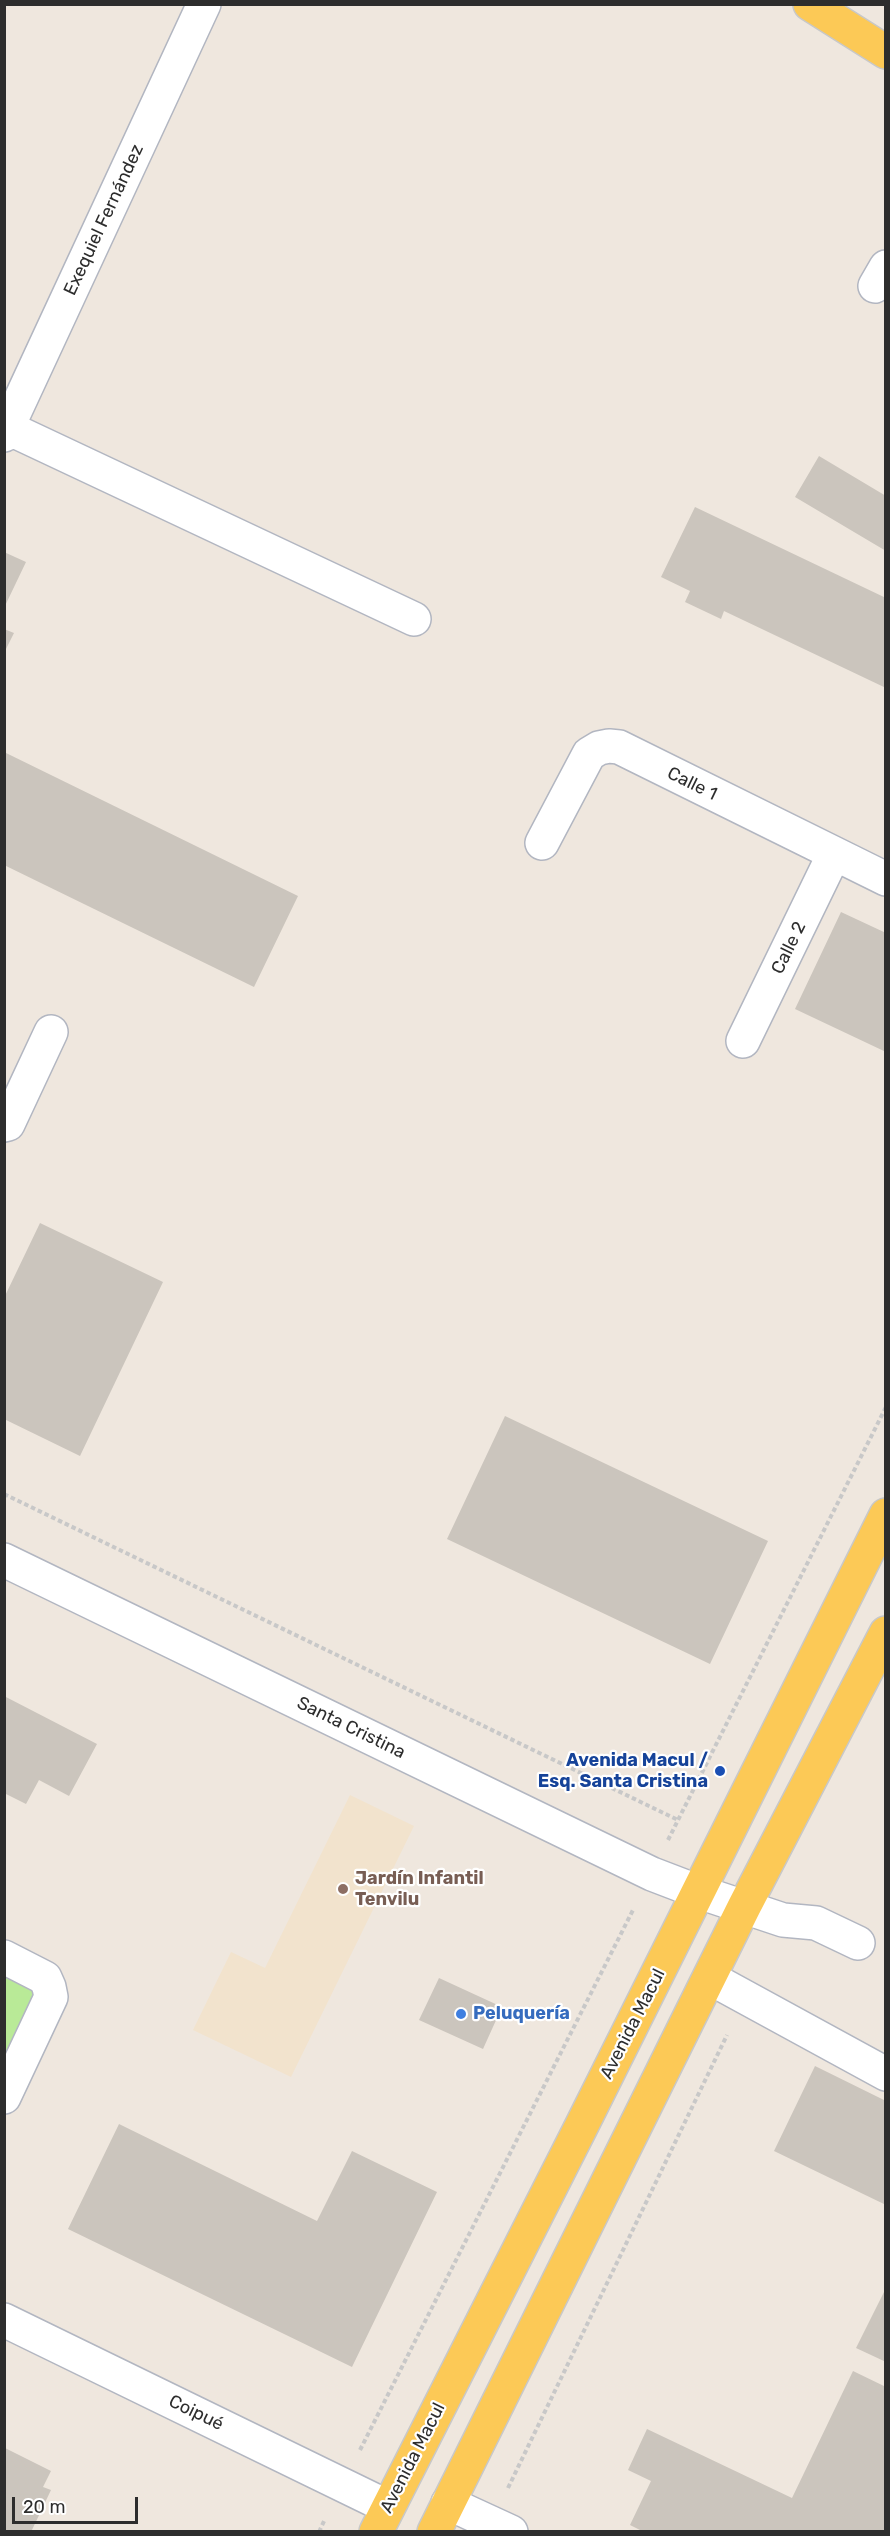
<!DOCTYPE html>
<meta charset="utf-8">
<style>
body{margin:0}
#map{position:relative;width:890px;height:2536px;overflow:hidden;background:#efe7de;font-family:Rubik,sans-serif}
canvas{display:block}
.frame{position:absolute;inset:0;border:6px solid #2d2d2d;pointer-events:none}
.scale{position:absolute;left:12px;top:2497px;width:126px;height:27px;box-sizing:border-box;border:3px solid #2d2d2d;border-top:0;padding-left:8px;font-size:18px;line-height:21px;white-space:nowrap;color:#2d2d2d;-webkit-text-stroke:4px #fff;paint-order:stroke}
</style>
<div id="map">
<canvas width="890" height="2536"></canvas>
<div class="frame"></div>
<div class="scale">20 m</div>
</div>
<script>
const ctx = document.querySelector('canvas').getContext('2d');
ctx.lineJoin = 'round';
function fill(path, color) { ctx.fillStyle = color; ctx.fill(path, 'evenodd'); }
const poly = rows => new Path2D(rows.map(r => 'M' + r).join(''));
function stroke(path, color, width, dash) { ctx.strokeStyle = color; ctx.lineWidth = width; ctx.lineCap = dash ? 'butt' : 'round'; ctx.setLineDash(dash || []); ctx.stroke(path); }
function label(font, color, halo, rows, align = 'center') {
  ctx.font = font + ' Rubik,sans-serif'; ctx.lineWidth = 4.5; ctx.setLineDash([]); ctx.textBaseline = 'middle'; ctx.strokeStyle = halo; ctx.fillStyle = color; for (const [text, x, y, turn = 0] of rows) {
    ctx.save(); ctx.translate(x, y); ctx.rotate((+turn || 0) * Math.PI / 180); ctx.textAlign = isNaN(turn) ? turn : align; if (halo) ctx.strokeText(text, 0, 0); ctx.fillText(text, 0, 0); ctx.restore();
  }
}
const education = poly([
 [350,1795,414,1826,291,2077,193,2030,231,1952,265,1968]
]);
const green = poly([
 [5,1973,41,1991,5,2066]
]);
const building = poly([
 [819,456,886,496,886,551,795,497],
 [695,507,886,598,886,688,724,611,721,619,685,602,690,591,661,577],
 [4,552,26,562,4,608],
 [4,629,14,633,4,653],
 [4,752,298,896,254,987,4,865],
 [841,912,886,933,886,1052,795,1009],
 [40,1223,163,1282,80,1456,4,1419,4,1298],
 [505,1416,768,1541,710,1664,447,1539],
 [4,1696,97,1744,69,1796,39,1780,26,1804,4,1793],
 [439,1978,502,2007,483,2049,419,2020],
 [815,2066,886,2101,886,2205,774,2151],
 [119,2124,317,2221,352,2151,437,2192,352,2367,68,2229],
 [886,2288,886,2362,856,2348],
 [853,2371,886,2387,884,2532,644,2532,630,2525,651,2481,628,2470,647,2429,792,2498],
 [5,2448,51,2471,43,2487,51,2490,31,2532,4,2532]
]);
const path = poly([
 [4,1494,678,1820],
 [668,1840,886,1407],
 [360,2450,634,1908],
 [508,2488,727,2035],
 [319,2532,325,2519]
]);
const minor = poly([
 [875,286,886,267],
 [8,428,414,619],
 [4,435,204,4],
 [542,843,589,754,599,748,609,746,619,747,886,879],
 [743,1041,834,854],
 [4,1125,8,1124,51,1032],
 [4,1560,652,1874,699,1892,783,1920,816,1923,858,1943],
 [4,1957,45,1978,49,1987,51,1997,4,2097],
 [710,1978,886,2074],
 [4,2320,388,2507],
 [448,2503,511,2532]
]);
const major = poly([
 [810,4,886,52],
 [376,2532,582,2125,886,1515],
 [434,2532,744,1907,886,1633]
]);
const markers = [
 [720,1771,6,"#1a4fb4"],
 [343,1889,6,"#8d6e63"],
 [461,2014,6,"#3f7fe0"]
];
const streetNames = [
 ["Exequiel Fernández",104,220,-65],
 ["Calle 1",692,784,26],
 ["Calle 2",789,948,-64],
 ["Santa Cristina",351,1728,26],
 ["Avenida Macul",633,2024,-63],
 ["Coipué",196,2413,26],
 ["Avenida Macul",413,2458,-63]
];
const transitNames = [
 ["Avenida Macul /",708,1761],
 ["Esq. Santa Cristina",708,1782]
];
const educationNames = [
 ["Jardín Infantil",355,1879],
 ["Tenvilu",355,1900]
];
const shopNames = [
 ["Peluquería",473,2014]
];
fill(education, '#f2e3cd');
fill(green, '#b9ea97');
fill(building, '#cbc5bd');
stroke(minor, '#b2b6c1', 36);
stroke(major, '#c8c8c8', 36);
stroke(path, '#c8c8c8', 4, [4.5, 3]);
stroke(minor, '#fff', 33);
stroke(major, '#fcc956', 33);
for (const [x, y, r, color] of markers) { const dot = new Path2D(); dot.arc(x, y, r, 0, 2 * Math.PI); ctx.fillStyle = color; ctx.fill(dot); stroke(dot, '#fff', 2); }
label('18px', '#2d2d2d', '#fff', streetNames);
label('bold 18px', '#164399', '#fff', transitNames, 'right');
label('bold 18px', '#785e54', '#fff', educationNames, 'left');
label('bold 18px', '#366cbe', '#fff', shopNames, 'left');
</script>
